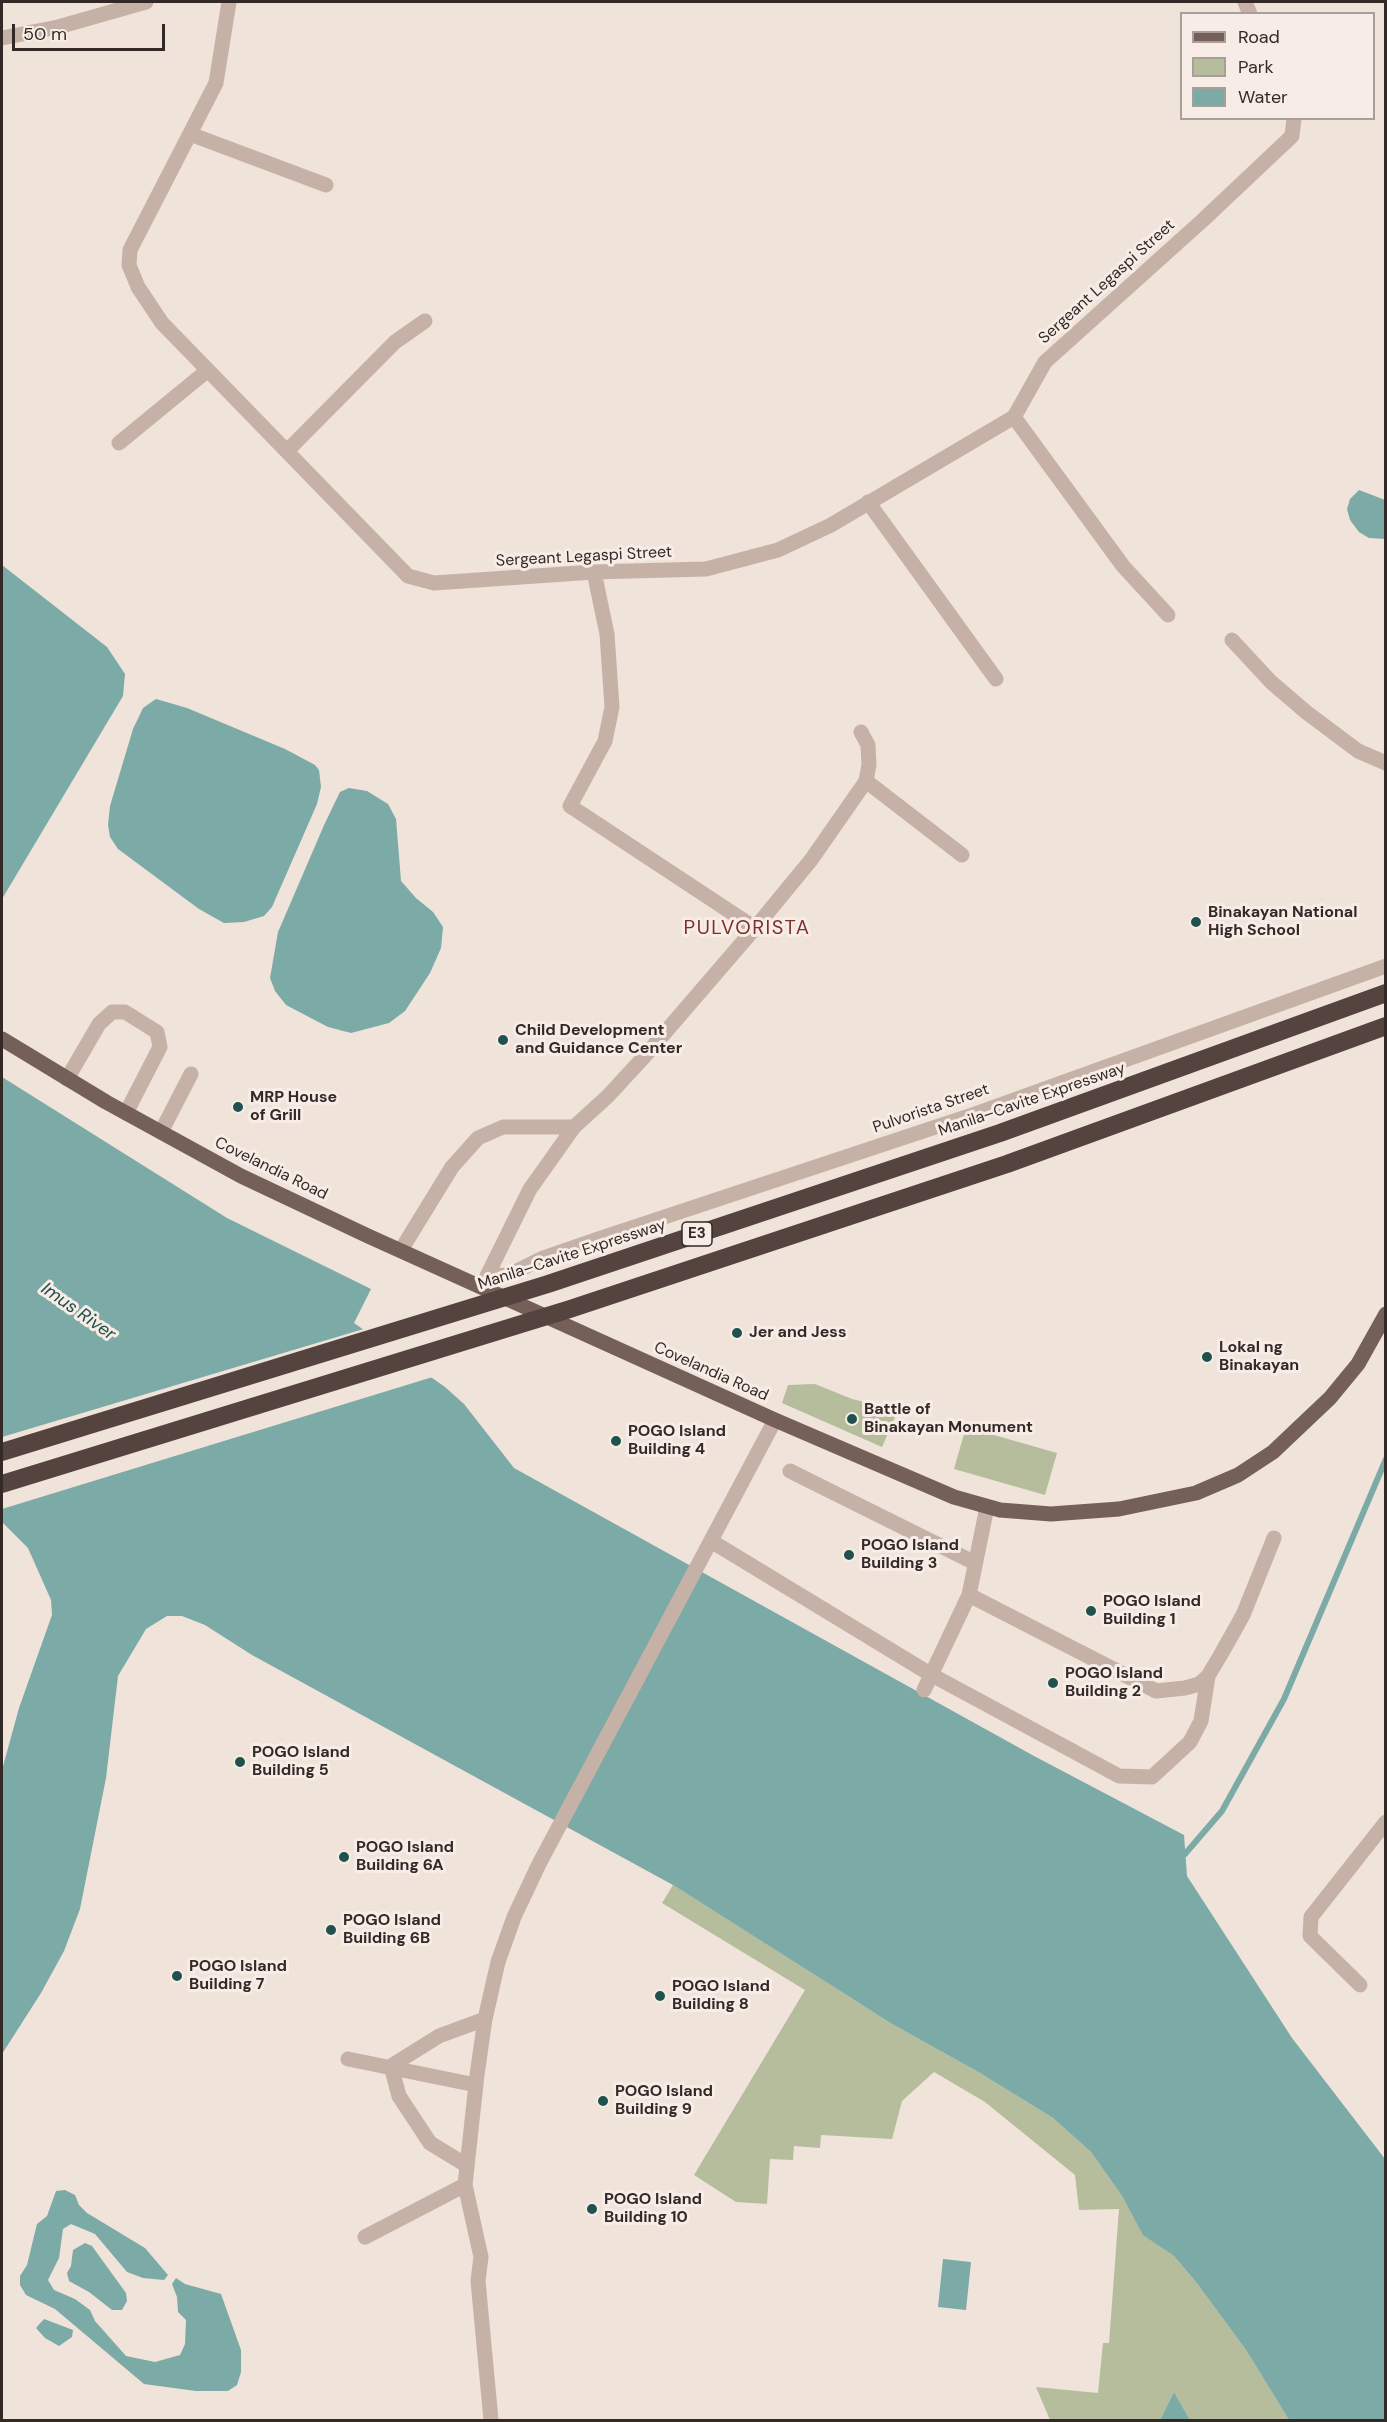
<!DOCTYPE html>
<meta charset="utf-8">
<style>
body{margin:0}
#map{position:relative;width:1387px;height:2422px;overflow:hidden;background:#efe3da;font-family:"DM Sans",sans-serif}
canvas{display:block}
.frame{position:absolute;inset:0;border:3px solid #332927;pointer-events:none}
.legend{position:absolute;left:1180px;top:12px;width:195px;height:108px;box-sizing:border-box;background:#f7ede6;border:2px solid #a99f9a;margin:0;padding:8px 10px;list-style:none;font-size:18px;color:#332927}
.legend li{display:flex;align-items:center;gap:12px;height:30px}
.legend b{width:30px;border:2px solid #a99f9a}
.scale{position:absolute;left:12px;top:24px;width:153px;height:27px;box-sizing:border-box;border:3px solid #332927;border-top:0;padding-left:8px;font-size:18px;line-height:21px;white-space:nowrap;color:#332927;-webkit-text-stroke:4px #f7ede6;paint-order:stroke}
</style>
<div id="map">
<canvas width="1387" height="2422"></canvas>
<div class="frame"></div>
<ul class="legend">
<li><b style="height:8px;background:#745f59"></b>Road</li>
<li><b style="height:16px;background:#b6bd9c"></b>Park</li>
<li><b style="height:16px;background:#7caaa6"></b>Water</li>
</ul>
<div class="scale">50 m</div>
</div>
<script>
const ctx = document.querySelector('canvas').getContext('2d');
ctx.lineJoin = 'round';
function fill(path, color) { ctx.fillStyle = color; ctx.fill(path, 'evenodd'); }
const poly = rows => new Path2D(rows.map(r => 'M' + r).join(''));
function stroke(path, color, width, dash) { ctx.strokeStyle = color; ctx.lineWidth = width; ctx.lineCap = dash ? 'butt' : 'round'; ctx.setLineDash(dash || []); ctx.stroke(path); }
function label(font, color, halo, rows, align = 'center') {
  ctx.font = font + ' "DM Sans",sans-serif'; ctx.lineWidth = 6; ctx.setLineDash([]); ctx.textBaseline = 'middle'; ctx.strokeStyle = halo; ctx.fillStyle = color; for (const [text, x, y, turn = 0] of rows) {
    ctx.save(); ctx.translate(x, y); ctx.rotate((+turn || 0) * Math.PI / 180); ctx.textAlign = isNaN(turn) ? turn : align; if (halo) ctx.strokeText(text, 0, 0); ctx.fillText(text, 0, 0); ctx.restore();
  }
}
const green = poly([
 [815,1384,852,1399,898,1410,882,1447,782,1403,788,1385],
 [966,1427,1057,1453,1045,1495,954,1469],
 [673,1885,892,2024,980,2073,1053,2118,1091,2152,1122,2196,1143,2234,1174,2256,1196,2282,1246,2350,1289,2420,1190,2420,1174,2392,1160,2420,1050,2420,1036,2387,1098,2393,1103,2343,1109,2343,1119,2209,1079,2210,1075,2175,985,2102,934,2072,902,2101,892,2139,821,2135,820,2148,794,2146,793,2160,770,2159,767,2204,736,2202,694,2175,805,1990,662,1903]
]);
const water = poly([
 [1359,490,1385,500,1385,539,1369,538,1359,532,1350,520,1347,509,1350,499],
 [2,565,107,647,125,674,123,696,2,899],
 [156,699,187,708,285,749,315,765,319,770,321,787,317,804,272,907,264,916,244,922,224,923,199,909,118,849,110,837,108,825,110,806,133,729,143,708],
 [349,788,367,791,388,804,396,819,401,881,416,898,433,912,443,927,441,948,430,973,405,1011,389,1023,351,1033,328,1027,286,1005,275,991,270,978,278,932,325,823,340,792],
 [2,1077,227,1218,371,1289,354,1323,445,1387,464,1404,514,1468,1034,1756,1184,1835,1187,1876,1292,2038,1385,2159,1385,2420,1289,2420,1246,2350,1196,2282,1174,2256,1143,2235,1122,2196,1091,2152,1053,2118,980,2073,892,2024,673,1885,252,1655,205,1625,182,1616,167,1616,146,1629,118,1676,106,1778,80,1909,64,1951,41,1993,2,2054,2,1770,19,1708,52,1615,51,1600,28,1548,2,1522],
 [65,2190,75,2195,79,2205,87,2213,145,2248,168,2275,164,2280,143,2278,127,2272,95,2234,71,2224,63,2229,59,2258,48,2280,54,2290,75,2299,90,2310,95,2321,126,2356,155,2362,180,2355,185,2344,186,2320,178,2312,177,2297,172,2284,176,2278,185,2284,221,2294,241,2350,241,2372,237,2385,228,2391,196,2391,144,2384,55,2309,26,2295,20,2285,20,2276,27,2265,37,2224,47,2216,56,2191],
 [85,2243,92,2246,126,2293,127,2301,122,2310,112,2310,89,2292,69,2281,67,2273,71,2266,73,2250],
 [943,2259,971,2262,966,2310,938,2307],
 [44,2319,73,2330,72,2337,59,2346,45,2338,36,2328],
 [1174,2392,1190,2420,1160,2420]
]);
const pier = poly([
 [367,1328,436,1376,2,1509,2,1437]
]);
const stream = poly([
 [1185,1854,1222,1811,1284,1699,1386,1459]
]);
const minor = poly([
 [229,2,216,83,130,250,129,265,138,287,162,323,408,576,434,583,594,572,706,569,778,550,831,525,1014,417,1045,362,1203,220,1292,136,1294,118],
 [1245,2,1250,14],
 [2,38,58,27,146,2],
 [190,134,326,185],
 [1014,417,1123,566,1168,615],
 [119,443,208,370],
 [287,451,395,342,425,321],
 [868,502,996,679],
 [1232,640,1271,682,1306,712,1358,751,1386,763],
 [866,781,962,855],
 [755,928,811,860,866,781,869,765,868,745,861,732],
 [67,1079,99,1024,112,1012,125,1012,157,1032,160,1047,126,1113],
 [161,1132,191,1074],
 [401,1250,452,1167,478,1138,503,1127,574,1127],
 [487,1276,509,1275,543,1258,598,1239,975,1114,1386,966],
 [483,1284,530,1189,574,1127,608,1096,643,1058,755,928,570,806,605,741,612,707,607,634,594,572],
 [790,1471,975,1563],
 [711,1541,930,1674,1119,1776,1152,1777,1190,1742,1201,1721,1208,1676],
 [969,1595,1156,1691,1185,1688,1199,1684,1208,1676,1220,1656,1243,1615,1274,1538],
 [924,1690,969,1595,987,1507],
 [1360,1985,1310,1936,1311,1917,1386,1822],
 [348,2059,476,2085],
 [391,2066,399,2096,430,2143,466,2165],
 [391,2066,439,2036,485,2019],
 [365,2237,465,2185],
 [491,2420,478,2281,481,2257,465,2185,477,2075,485,2019,498,1962,514,1917,539,1864,775,1420]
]);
const major = poly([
 [2,1039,106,1102,241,1176,368,1236,775,1420,954,1497,1000,1510,1051,1514,1119,1509,1196,1493,1238,1475,1273,1452,1330,1398,1358,1364,1386,1314]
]);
const highway = poly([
 [2,1452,548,1284,1000,1133,1386,993],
 [2,1484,570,1309,1007,1164,1386,1026]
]);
const markers = [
 [1196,922,6,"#20514e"],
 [503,1040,6,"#20514e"],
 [238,1107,6,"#20514e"],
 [737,1333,6,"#20514e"],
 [1207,1357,6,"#20514e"],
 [852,1419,6,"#20514e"],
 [616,1441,6,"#20514e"],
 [849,1555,6,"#20514e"],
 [1091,1611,6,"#20514e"],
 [1053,1683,6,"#20514e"],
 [240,1762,6,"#20514e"],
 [344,1857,6,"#20514e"],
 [331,1930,6,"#20514e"],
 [177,1976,6,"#20514e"],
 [660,1996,6,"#20514e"],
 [603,2101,6,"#20514e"],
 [592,2209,6,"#20514e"]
];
const shields = [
 [697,1234,30]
];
const shieldNames = [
 ["E3",697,1234]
];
const streetNames = [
 ["Sergeant Legaspi Street",1107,282,-42],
 ["Sergeant Legaspi Street",584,557,-3],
 ["Manila–Cavite Expressway",1032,1100,-19],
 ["Pulvorista Street",931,1109,-19],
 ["Covelandia Road",271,1169,26],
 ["Manila–Cavite Expressway",572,1255,-18],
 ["Covelandia Road",711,1372,24]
];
const poiNames = [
 ["Binakayan National",1208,913],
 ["High School",1208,931],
 ["Child Development",515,1031],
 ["and Guidance Center",515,1049],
 ["MRP House",250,1098],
 ["of Grill",250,1116],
 ["Jer and Jess",749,1333],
 ["Lokal ng",1219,1348],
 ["Binakayan",1219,1366],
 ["Battle of",864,1410],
 ["Binakayan Monument",864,1428],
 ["POGO Island",628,1432],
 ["Building 4",628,1450],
 ["POGO Island",861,1546],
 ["Building 3",861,1564],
 ["POGO Island",1103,1602],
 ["Building 1",1103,1620],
 ["POGO Island",1065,1674],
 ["Building 2",1065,1692],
 ["POGO Island",252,1753],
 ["Building 5",252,1771],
 ["POGO Island",356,1848],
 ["Building 6A",356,1866],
 ["POGO Island",343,1921],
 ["Building 6B",343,1939],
 ["POGO Island",189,1967],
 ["Building 7",189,1985],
 ["POGO Island",672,1987],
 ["Building 8",672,2005],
 ["POGO Island",615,2092],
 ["Building 9",615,2110],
 ["POGO Island",604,2200],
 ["Building 10",604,2218]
];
const waterNames = [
 ["Imus River",78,1312,35]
];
const quarterNames = [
 ["PULVORISTA",747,929]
];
fill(green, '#b6bd9c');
fill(water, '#7caaa6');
fill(pier, '#efe3da');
stroke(stream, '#7caaa6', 6);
stroke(minor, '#c6b1a7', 15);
stroke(major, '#745f59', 15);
stroke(highway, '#54433f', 18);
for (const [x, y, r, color] of markers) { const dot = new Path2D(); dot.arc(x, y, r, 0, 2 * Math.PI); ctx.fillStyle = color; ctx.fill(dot); stroke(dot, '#f7ede6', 2); }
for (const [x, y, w] of shields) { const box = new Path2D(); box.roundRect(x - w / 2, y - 12, w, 24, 4.5); ctx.fillStyle = '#f7ede6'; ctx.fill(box); stroke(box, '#332927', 1.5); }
label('bold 15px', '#332927', null, shieldNames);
label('16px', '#332927', '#f7ede6', streetNames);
label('bold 16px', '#332927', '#f7ede6', poiNames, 'left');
label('italic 18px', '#20514e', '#f7ede6', waterNames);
ctx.letterSpacing = '1.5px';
label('20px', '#7c3027', '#f7ede6', quarterNames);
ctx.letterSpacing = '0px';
</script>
